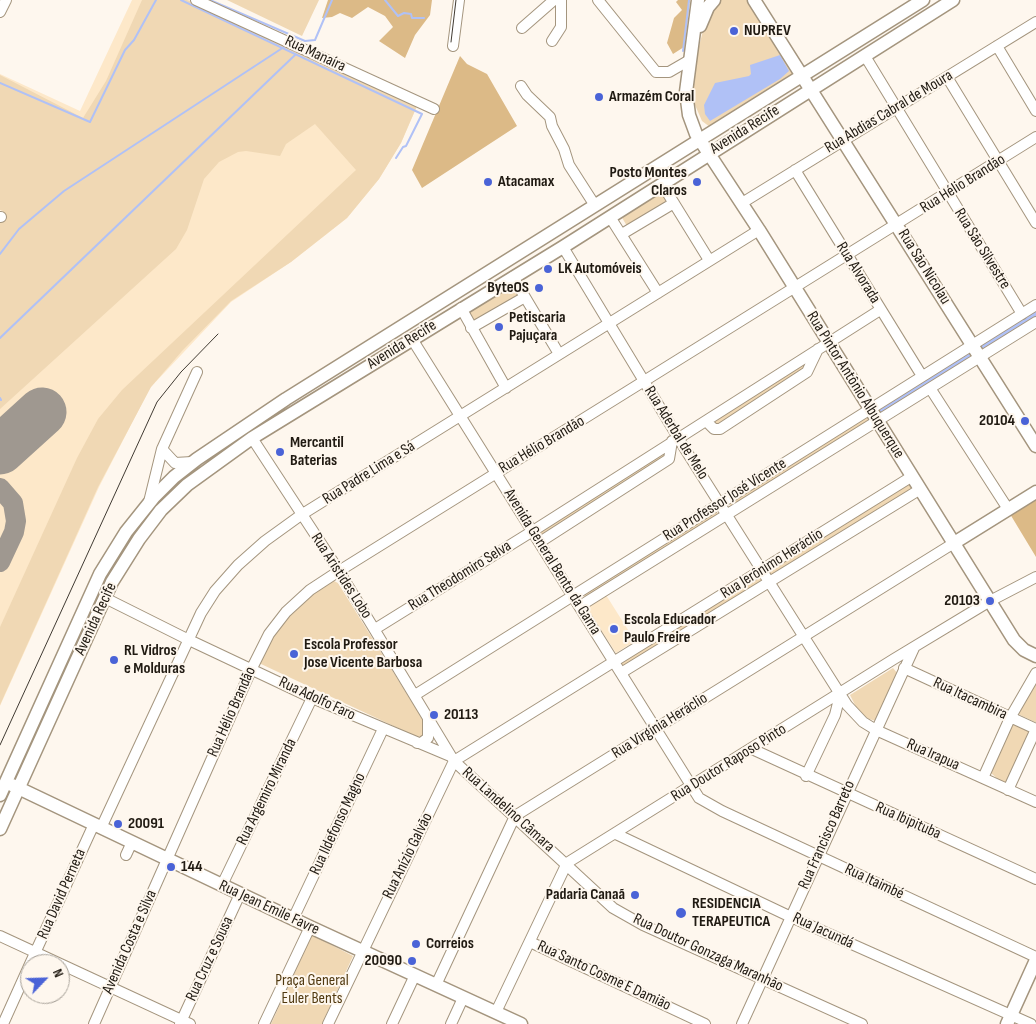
<!DOCTYPE html>
<meta charset="utf-8">
<style>
body{margin:0}
#map{position:relative;width:1036px;height:1024px;overflow:hidden;background:#fef7ee;font-family:"Sofia Sans Condensed",sans-serif}
canvas{display:block}
.north{position:absolute;left:20px;top:954px;width:50px;height:50px;box-sizing:border-box;background:#fef7ee;border:1px solid #a59f96;border-radius:50%;rotate:66deg;font-size:14px;font-weight:700;line-height:20px;text-align:center;color:#201a12}
.north::after{content:'';display:block;margin:auto;width:18px;height:22px;background:#4a63d7;clip-path:polygon(50% 0,100% 100%,50% 72%,0 100%)}
</style>
<div id="map">
<canvas width="1036" height="1024"></canvas>
<div class="north">N</div>
</div>
<script>
const ctx = document.querySelector('canvas').getContext('2d');
ctx.lineJoin = 'round';
function fill(path, color) { ctx.fillStyle = color; ctx.fill(path, 'evenodd'); }
const poly = rows => new Path2D(rows.map(r => 'M' + r).join(''));
function stroke(path, color, width, dash) { ctx.strokeStyle = color; ctx.lineWidth = width; ctx.lineCap = dash ? 'butt' : 'round'; ctx.setLineDash(dash || []); ctx.stroke(path); }
function label(font, color, halo, rows, align = 'center') {
  ctx.font = font + ' "Sofia Sans Condensed",sans-serif'; ctx.lineWidth = 4; ctx.setLineDash([]); ctx.textBaseline = 'middle'; ctx.strokeStyle = halo; ctx.fillStyle = color; for (const [text, x, y, turn = 0] of rows) {
    ctx.save(); ctx.translate(x, y); ctx.rotate((+turn || 0) * Math.PI / 180); ctx.textAlign = isNaN(turn) ? turn : align; if (halo) ctx.strokeText(text, 0, 0); ctx.fillText(text, 0, 0); ctx.restore();
  }
}
const built = poly([
 [132,0,190,0,417,106,401,143,379,179,347,218,291,262,231,302,150,388,99,487,0,706,0,218,3,211,0,210,0,74,80,111],
 [606,595,635,641,616,653,587,608,588,606]
]);
const green = poly([
 [142,0,187,0,417,106,401,143,379,179,347,218,291,262,231,301,182,351,151,387,98,487,0,705,0,627,77,458,98,419,122,390,356,170,315,124,286,144,280,156,246,151,238,152,219,162,204,179,187,230,176,249,0,409,0,218,3,211,0,210,0,75,83,118,106,81],
 [227,0,319,0,302,36],
 [717,0,749,0,794,75,710,127,702,121,695,105,693,89,694,66,706,19],
 [661,190,667,197,664,204,627,226,621,216],
 [510,281,518,295,474,322,467,308],
 [814,353,807,369,720,424,714,423,714,420],
 [866,413,872,420,734,508,731,506,729,502],
 [672,442,668,459,542,540,536,531],
 [908,480,914,490,772,576,768,572,766,568],
 [715,509,719,516,586,598,583,593],
 [758,575,763,582,622,671,616,663],
 [332,580,338,583,423,720,425,734,422,736,417,737,261,664,259,659,270,635,308,595],
 [893,668,898,674,876,721,869,719,858,711,850,695],
 [1036,678,1036,722,1035,722,1018,714],
 [1011,720,1032,728,1007,782,1001,782,991,773],
 [312,935,353,956,322,1024,271,1024]
]);
const forest = poly([
 [328,0,432,0,430,15,415,35,405,58,379,41,393,27,385,16,368,7,352,18,340,13,332,17,322,18],
 [678,0,690,0,684,47,673,54,667,43,674,18,682,10,676,2],
 [460,56,467,64,487,74,517,126,422,188,412,170],
 [1036,498,1036,557,1010,514]
]);
const water = poly([
 [780,55,789,71,780,79,710,121,705,114,704,105,715,83,749,76,751,74,750,65]
]);
const stream = poly([
 [181,0,422,114,406,146,403,147,396,158],
 [210,0,305,41,315,40,332,0],
 [385,0,398,16,404,13,411,14,412,18,424,18],
 [683,51,689,0],
 [0,83,90,122,125,50,134,40,156,0],
 [0,254,19,229,64,191,284,47],
 [0,338,295,55],
 [0,398,1,400]
]);
const canal = poly([
 [880,409,950,369,1036,315]
]);
const taxiway = poly([
 [0,488,13,503,16,521,14,532,0,562]
]);
const runway = poly([
 [0,450,42,412]
]);
const minor = poly([
 [196,0,434,109],
 [598,0,656,72,669,72,688,61],
 [0,12,6,0],
 [522,28,554,0],
 [552,41,561,27,561,0],
 [453,46,459,0],
 [997,46,1036,111],
 [865,56,1022,314],
 [947,77,1036,223],
 [521,86,527,95,550,117,552,126,564,149,569,165,594,204],
 [795,170,922,376],
 [662,184,709,260],
 [742,203,1036,22],
 [0,217,1,217],
 [610,217,658,293],
 [622,234,674,203],
 [563,247,685,449,847,705,863,722,876,730,1036,802],
 [513,277,559,354],
 [461,308,506,388],
 [471,328,525,297],
 [412,339,699,798,722,811,1036,957],
 [930,388,1008,509],
 [707,422,714,429,720,429,807,372,818,349],
 [252,438,339,571,454,761,613,908,643,925,862,1024],
 [162,449,175,463,192,462],
 [149,502,162,449,197,372],
 [540,542,669,459,672,441],
 [105,598,187,639,312,698,450,756],
 [580,606,1036,322],
 [375,629,536,529,880,310],
 [904,668,1036,729],
 [621,673,919,490],
 [415,695,1036,305],
 [417,743,421,743,428,738,428,720],
 [752,749,1036,879],
 [454,761,911,477],
 [806,776,835,715,840,695],
 [983,778,1010,718,1036,673],
 [1008,790,1036,729],
 [101,828,201,613,215,591,238,565,265,541,301,515,759,230],
 [616,834,791,917,1031,1024],
 [126,855,132,842],
 [222,885,312,698],
 [293,919,383,729],
 [0,936,190,1024],
 [530,942,705,1024],
 [30,964,94,824],
 [436,985,515,816,954,543],
 [496,1012,567,863,894,659,990,601,1036,577],
 [3,1024,30,964],
 [94,1024,252,668,269,634,286,612,310,590,339,571,1036,137],
 [180,1024,240,894],
 [264,1024,310,927],
 [328,1024,454,761],
 [392,1024,415,975],
 [451,1024,463,998],
 [742,1024,914,648]
]);
const major = poly([
 [698,0,686,92,689,115,696,134,759,230,1014,640,1024,650,1036,656],
 [754,0,1036,446],
 [700,26,708,7,714,0],
 [954,543,1036,492],
 [12,785,310,927,521,1024],
 [0,795,100,574,126,532,154,497,174,477,197,459,286,399,923,0],
 [0,829,112,582,139,539,161,510,187,485,252,438,563,247,953,0],
 [1007,1024,1036,960]
]);
const tram = poly([
 [451,42,456,0],
 [0,745,157,402,181,372,218,334]
]);
const markers = [
 [734,31,5,"#4a63d7"],
 [599,97,5,"#4a63d7"],
 [488,182,5,"#4a63d7"],
 [697,182,5,"#4a63d7"],
 [548,269,5,"#4a63d7"],
 [539,288,5,"#4a63d7"],
 [499,327,5,"#4a63d7"],
 [1025,421,5,"#4a63d7"],
 [280,452,5,"#4a63d7"],
 [990,601,5,"#4a63d7"],
 [614,629,5,"#4a63d7"],
 [294,654,5,"#4a63d7"],
 [114,660,5,"#4a63d7"],
 [434,715,5,"#4a63d7"],
 [118,824,5,"#4a63d7"],
 [171,867,5,"#4a63d7"],
 [635,895,5,"#4a63d7"],
 [681,913,6,"#4a63d7"],
 [416,944,5,"#4a63d7"],
 [412,961,5,"#4a63d7"]
];
const poiNames = [
 ["NUPREV",744,31],
 ["Armazém Coral",609,97],
 ["Posto Montes",687,173,"right"],
 ["Claros",687,191,"right"],
 ["Atacamax",498,182],
 ["LK Automóveis",558,269],
 ["ByteOS",529,288,"right"],
 ["Petiscaria",509,318],
 ["Pajuçara",509,336],
 ["20104",1015,421,"right"],
 ["Mercantil",290,443],
 ["Baterias",290,461],
 ["20103",980,601,"right"],
 ["Escola Educador",624,620],
 ["Paulo Freire",624,638],
 ["Escola Professor",304,645],
 ["Jose Vicente Barbosa",304,663],
 ["RL Vidros",124,651],
 ["e Molduras",124,669],
 ["20113",444,715],
 ["20091",128,824],
 ["144",181,867],
 ["Padaria Canaã",625,895,"right"],
 ["RESIDENCIA",692,904],
 ["TERAPEUTICA",692,922],
 ["Correios",426,944],
 ["20090",402,961,"right"]
];
const streetNames = [
 ["Rua Manaíra",315,54,25],
 ["Rua Abdias Cabral de Moura",889,112,-31],
 ["Avenida Recife",745,130,-32],
 ["Rua Hélio Brandão",963,184,-32],
 ["Rua São Silvestre",982,249,58],
 ["Rua São Nicolau",924,267,58],
 ["Rua Alvorada",858,273,58],
 ["Avenida Recife",402,345,-32],
 ["Rua Pintor Antônio Albuquerque",855,385,58],
 ["Rua Aderbal de Melo",676,433,58],
 ["Rua Hélio Brandão",542,445,-31],
 ["Rua Padre Lima e Sá",369,473,-32],
 ["Rua Professor José Vicente",725,500,-32],
 ["Avenida General Bento da Gama",552,562,58],
 ["Rua Jerônimo Heráclio",772,564,-32],
 ["Rua Aristides Lobo",341,576,57],
 ["Rua Theodomiro Selva",460,576,-32],
 ["Avenida Recife",96,619,-65],
 ["Rua Adolfo Faro",317,699,25],
 ["Rua Itacambira",970,699,25],
 ["Rua Hélio Brandão",232,712,-66],
 ["Rua Virgínia Heráclio",660,726,-32],
 ["Rua Irapua",933,755,24],
 ["Rua Doutor Raposo Pinto",729,763,-32],
 ["Rua Argemiro Miranda",267,792,-64],
 ["Rua Landelino Câmara",508,810,42],
 ["Rua Ibipituba",908,821,24],
 ["Rua Ildefonso Magno",338,824,-65],
 ["Rua Francisco Barreto",827,835,-66],
 ["Rua Anízio Galvão",408,856,-64],
 ["Rua Itaimbé",874,882,25],
 ["Rua David Perneta",62,894,-66],
 ["Rua Jean Emile Favre",269,908,25],
 ["Rua Jacundá",823,931,25],
 ["Avenida Costa e Silva",130,942,-66],
 ["Rua Doutor Gonzaga Maranhão",708,953,25],
 ["Rua Cruz e Sousa",210,959,-65],
 ["Rua Santo Cosme E Damião",604,976,25]
];
const parkNames = [
 ["Praça General",312,981],
 ["Euler Bents",312,999]
];
fill(built, '#fde8c9');
fill(green, '#f0d8b4');
fill(forest, '#dcba87');
fill(water, '#b0c1f6');
stroke(stream, '#b0c1f6', 2);
stroke(canal, '#b0c1f6', 8);
stroke(taxiway, '#9f9890', 20);
stroke(runway, '#9f9890', 49);
stroke(minor, '#a4957e', 12);
stroke(major, '#a4957e', 15);
stroke(minor, '#fff', 10);
stroke(major, '#fff', 12);
stroke(tram, '#403a32', 1);
for (const [x, y, r, color] of markers) { const dot = new Path2D(); dot.arc(x, y, r, 0, 2 * Math.PI); ctx.fillStyle = color; ctx.fill(dot); stroke(dot, '#fef7ee', 2); }
label('bold 16px', '#201a12', '#fef7ee', poiNames, 'left');
label('16px', '#201a12', '#fef7ee', streetNames);
label('16px', '#503910', '#fef7ee', parkNames);
</script>
